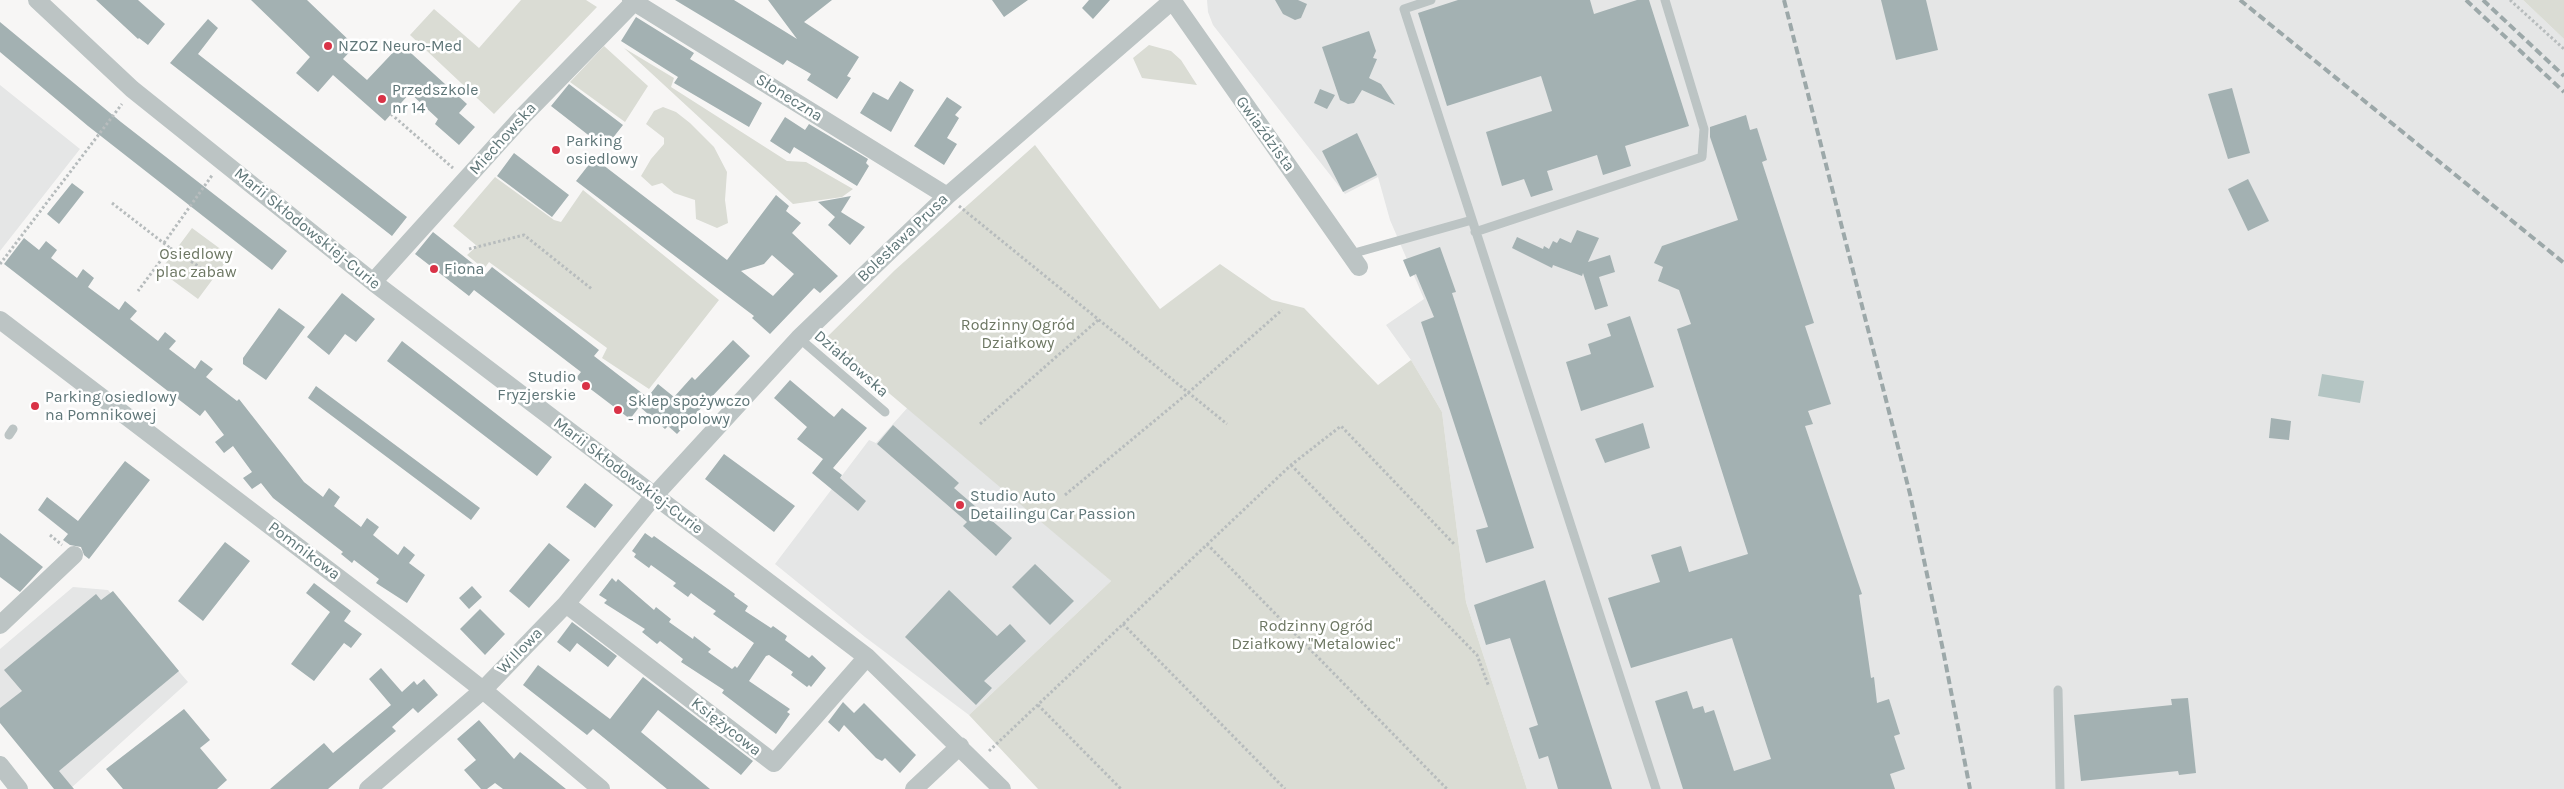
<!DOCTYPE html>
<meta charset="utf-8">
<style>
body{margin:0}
canvas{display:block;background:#f7f6f5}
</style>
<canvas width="2564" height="789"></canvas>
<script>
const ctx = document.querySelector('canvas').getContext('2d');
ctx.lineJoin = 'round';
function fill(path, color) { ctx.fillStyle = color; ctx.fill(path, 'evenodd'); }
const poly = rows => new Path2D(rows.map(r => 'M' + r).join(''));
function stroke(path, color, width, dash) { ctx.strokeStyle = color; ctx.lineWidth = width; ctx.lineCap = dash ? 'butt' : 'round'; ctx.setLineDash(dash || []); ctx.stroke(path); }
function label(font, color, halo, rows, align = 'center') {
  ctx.font = font + ' Karla,sans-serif'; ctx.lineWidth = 5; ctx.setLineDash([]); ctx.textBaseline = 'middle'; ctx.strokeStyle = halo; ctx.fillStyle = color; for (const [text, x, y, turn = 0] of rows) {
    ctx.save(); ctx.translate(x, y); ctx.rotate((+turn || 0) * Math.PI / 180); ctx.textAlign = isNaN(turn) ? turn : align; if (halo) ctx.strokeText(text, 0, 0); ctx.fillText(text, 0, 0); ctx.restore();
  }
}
const built = poly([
 [1207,0,2523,0,2564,39,2564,789,1527,789,1466,602,1442,412,1411,360,1386,325,1424,299,1390,220,1378,177,1345,194,1213,25,1208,12],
 [0,85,80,149,0,251],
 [909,406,1111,581,969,715,865,637,775,564,869,440,876,443],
 [73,587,108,590,188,682,70,789,0,721,0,649]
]);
const green = poly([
 [521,0,586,0,597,7,494,114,410,35,434,9,479,48],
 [2523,0,2564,0,2564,39],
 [1149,45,1171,51,1181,60,1197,85,1142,78,1133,58],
 [604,46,648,86,625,122,570,82],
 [624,48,674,78,671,87,787,161,806,162,853,189,842,197,793,204],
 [663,107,676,112,690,123,714,147,727,172,725,200,728,223,717,228,696,219,695,200,674,193,662,183,652,186,641,176,651,159,664,144,664,138,646,124,654,111],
 [1035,145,1160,309,1220,264,1272,300,1304,308,1378,385,1411,360,1442,412,1466,602,1527,789,1038,789,969,715,1111,581,825,339,895,270],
 [495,177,554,220,561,222,583,190,719,300,649,389,602,358,607,348,489,262,484,269,467,255,477,246,453,226],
 [192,228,230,256,198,299,160,271]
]);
const water = poly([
 [2322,374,2364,381,2360,403,2318,396]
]);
const building = poly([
 [96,0,138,0,165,24,148,45,139,38,138,39],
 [251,0,307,0,355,46,343,59,367,80,401,44,467,104,459,113,475,127,459,145,435,124,438,119,410,93,385,121,333,75,318,92,296,73,310,57],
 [675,0,734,0,797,39,768,0,832,0,804,22,859,57,847,76,851,78,837,99,807,80,811,74,787,60,783,65],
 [992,0,1028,0,1004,17],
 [1089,0,1110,0,1093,19,1082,8],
 [1275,0,1298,0,1307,4,1301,18,1295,20,1283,14],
 [1458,0,1590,0,1594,14,1637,0,1649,0,1689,126,1625,146,1631,166,1603,175,1597,155,1547,171,1553,190,1531,197,1524,179,1502,186,1486,132,1552,111,1541,76,1447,106,1418,13],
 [1881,0,1926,0,1938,50,1896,60],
 [636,17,694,53,690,59,762,103,749,127,674,83,678,77,621,41],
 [208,19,218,28,198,54,407,217,392,236,170,63],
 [0,22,121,122,287,251,272,270,88,126,0,52],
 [1369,31,1376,51,1373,58,1377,59,1369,78,1381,84,1395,105,1362,90,1354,103,1348,104,1340,100,1322,47],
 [900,81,914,90,891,132,860,113,873,92,888,100],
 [569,84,623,125,605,148,551,106],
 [2232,88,2250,153,2228,159,2208,94],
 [1320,89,1335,95,1327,109,1314,103],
 [947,97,962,107,955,115,959,118,947,138,957,144,944,165,914,146],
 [1746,115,1750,130,1757,128,1767,160,1762,162,1814,323,1805,326,1831,404,1808,411,1813,424,1805,426,1862,594,1859,595,1871,678,1874,677,1877,703,1889,699,1900,734,1894,736,1905,769,1890,774,1895,789,1683,789,1655,701,1687,691,1693,709,1703,706,1705,713,1714,710,1734,771,1771,759,1732,638,1631,668,1608,598,1660,582,1651,555,1681,546,1689,572,1748,554,1677,329,1691,324,1679,290,1658,281,1663,267,1654,263,1662,246,1738,220,1710,137,1710,127],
 [785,117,805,130,809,124,868,159,866,163,869,166,857,186,794,147,790,154,770,141],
 [1357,133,1377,175,1343,192,1322,151],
 [514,153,569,195,552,217,497,176],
 [594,158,727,260,776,195,789,206,786,211,801,223,792,233,838,276,820,293,814,288,770,334,752,318,754,316,576,181],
 [772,255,794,274,773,296,741,271,764,264],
 [2248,179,2269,221,2248,231,2228,189],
 [72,183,84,192,59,224,47,214],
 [851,196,841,212,865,227,850,245,828,225,835,217,818,202],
 [1577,230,1599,238,1588,262,1610,255,1615,272,1599,277,1608,306,1595,310,1583,273,1582,276,1553,265,1552,268,1512,248,1517,237,1543,249,1544,246,1549,249,1553,241,1557,243,1560,238,1571,243],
 [433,232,486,274,492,267,599,350,594,356,647,397,630,419,576,378,581,372,474,290,469,296,415,254],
 [24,238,39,250,46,241,57,250,51,258,77,278,83,269,94,278,88,287,119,310,125,301,137,311,130,319,158,341,165,332,176,341,169,349,195,369,201,360,213,369,206,377,237,401,239,399,304,482,323,497,329,488,340,497,334,506,361,527,367,518,379,527,373,535,398,555,404,546,415,555,409,563,425,575,407,603,376,583,379,579,354,560,352,563,341,554,343,552,273,498,261,483,252,489,243,478,252,472,233,446,224,453,215,442,224,435,205,410,200,416,191,409,4,264],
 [1440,247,1456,292,1452,293,1534,548,1486,563,1476,530,1488,527,1421,322,1434,317,1416,274,1410,277,1403,260],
 [342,293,375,319,356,342,345,334,329,355,307,337],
 [279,308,305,327,266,380,243,364,243,358],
 [1630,316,1654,387,1581,411,1566,362,1591,354,1588,344,1611,336,1607,324],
 [733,340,750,356,677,434,668,426,665,429,640,407,658,384,674,397,692,377,695,380],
 [402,341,552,457,537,476,387,361],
 [790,380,829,413,834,417,842,408,867,428,833,468,842,475,840,478,866,501,858,511,812,473,823,459,797,439,807,427,774,398],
 [316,386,480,508,471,520,308,398],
 [2271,418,2291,421,2289,440,2269,438],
 [1643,423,1650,448,1605,463,1595,439],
 [893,425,959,483,954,488,1012,538,996,556,963,526,967,522,877,444],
 [724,454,795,506,774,532,705,479],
 [125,461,150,480,89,559,84,555,81,547,70,545,63,540,68,534,38,510,47,497,78,521],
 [585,483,613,505,595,528,566,507],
 [0,533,43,567,20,592,0,577],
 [645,533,652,538,654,536,735,594,734,596,748,606,745,611,771,628,773,626,787,636,785,640,809,658,812,655,826,668,811,687,809,685,807,687,791,675,793,672,769,655,766,656,749,681,790,709,787,712,790,714,776,734,722,693,724,690,681,662,683,659,660,641,657,644,642,632,645,629,604,603,607,600,599,595,612,578,616,582,618,579,654,610,656,607,671,619,669,622,693,639,694,636,711,649,708,652,732,669,735,666,737,668,754,643,713,614,716,611,703,602,691,593,688,597,673,586,676,583,651,565,649,568,634,557,636,554,632,551],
 [225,542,250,561,203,621,178,601],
 [549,543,570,560,529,608,509,591],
 [1035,564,1074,601,1050,625,1012,587],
 [1545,580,1558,622,1612,789,1558,789,1548,756,1539,759,1529,728,1538,725,1510,638,1486,645,1474,605],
 [314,583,351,611,344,621,362,634,351,648,344,643,314,681,291,664,330,612,306,593],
 [472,586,482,597,469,609,459,598],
 [949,590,997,636,1010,624,1026,641,984,681,992,688,976,705,905,637],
 [113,591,179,671,59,771,74,789,54,789,0,723,0,708,22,691,4,670,96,594,101,600],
 [480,609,505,634,485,655,460,629],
 [572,622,617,656,608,667,577,643,570,652,557,642],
 [538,665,610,719,643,677,753,761,741,775,658,710,641,732,710,789,667,789,593,729,587,735,523,685],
 [381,668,402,692,414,681,417,685,424,679,438,695,418,713,413,708,392,727,396,731,328,789,270,789,324,743,333,753,391,705,369,679],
 [2188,698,2196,773,2179,775,2178,771,2081,781,2074,715,2172,705,2171,699],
 [843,702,854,713,864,703,916,755,900,773,885,758,882,761,876,758,844,725,839,732,828,722],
 [184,709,210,740,200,748,227,780,217,789,123,789,106,769],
 [479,720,514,759,520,752,566,789,503,789,495,783,487,789,481,789,464,770,476,760,457,739]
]);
const path = poly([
 [2510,0,2564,49],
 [391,114,453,168],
 [112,203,170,248,138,291],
 [959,206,1227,424],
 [164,243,213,174],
 [170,248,209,273],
 [469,249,524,235,593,290],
 [0,264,122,104],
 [980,424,1098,320],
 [1291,465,1477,655,1489,687],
 [1065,495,1188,393,1282,310],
 [50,535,62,545],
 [1207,544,1447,789],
 [1123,624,1285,789],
 [1038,705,1121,789],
 [989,751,1291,465,1341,426,1455,545]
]);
const service = poly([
 [1431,0,1404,9,1656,789],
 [1475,232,1702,157,1704,129,1665,0],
 [1351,254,1472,220],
 [799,338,885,412],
 [9,435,13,429],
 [2058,690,2060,789]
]);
const minor = poly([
 [37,0,132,89,373,282,867,657,1002,789],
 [631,0,947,196],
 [1172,0,1359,267],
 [373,282,523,116,636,0],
 [0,320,403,627,483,690,601,789],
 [566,604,774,763,867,657],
 [0,625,74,555],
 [0,765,19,789],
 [368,789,483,690,566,604,654,496,799,338,947,196,1173,0],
 [914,789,960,746]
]);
const rail = poly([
 [1784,0,1910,494,1943,650,1970,789],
 [2240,0,2564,263],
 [2466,0,2564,92],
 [2483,0,2564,76]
]);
const markers = [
 [328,46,5,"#d93347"],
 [382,99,5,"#d93347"],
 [556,150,5,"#d93347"],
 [434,269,5,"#d93347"],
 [586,386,5,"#d93347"],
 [35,406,5,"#d93347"],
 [618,410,5,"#d93347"],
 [960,505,5,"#d93347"]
];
const poiNames = [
 ["NZOZ Neuro-Med",338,46],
 ["Przedszkole",392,90],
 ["nr 14",392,108],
 ["Parking",566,141],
 ["osiedlowy",566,159],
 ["Fiona",444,269],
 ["Studio",576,377,"right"],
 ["Fryzjerskie",576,395,"right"],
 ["Parking osiedlowy",45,397],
 ["na Pomnikowej",45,415],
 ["Sklep spożywczo",628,401],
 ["- monopolowy",628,419],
 ["Studio Auto",970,496],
 ["Detailingu Car Passion",970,514]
];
const streetNames = [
 ["Słoneczna",789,98,32],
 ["Gwiaździsta",1265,134,54],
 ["Miechowska",503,139,-48],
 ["Marii Skłodowskiej-Curie",307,229,39],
 ["Bolesława Prusa",903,238,-44],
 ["Działdowska",851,364,41],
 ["Marii Skłodowskiej-Curie",628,476,37],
 ["Pomnikowa",304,551,37],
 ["Willowa",520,651,-46],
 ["Księżycowa",726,727,38]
];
const parkNames = [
 ["Osiedlowy",196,254],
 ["plac zabaw",196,272],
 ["Rodzinny Ogród",1018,325],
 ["Działkowy",1018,343],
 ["Rodzinny Ogród",1316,626],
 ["Działkowy \"Metalowiec\"",1316,644]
];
fill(built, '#e5e6e6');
fill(green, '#dadcd4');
fill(water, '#b4c5c3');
fill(building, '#a3b1b2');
stroke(path, '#b7bcbd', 3, [2.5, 2.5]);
stroke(service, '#bcc4c4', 9);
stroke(minor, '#bcc4c4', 18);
stroke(rail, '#9ca8a9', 4, [8, 4]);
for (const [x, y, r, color] of markers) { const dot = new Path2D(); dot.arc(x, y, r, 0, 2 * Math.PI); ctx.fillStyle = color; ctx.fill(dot); stroke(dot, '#fff', 2); }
label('16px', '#5f7678', '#fff', poiNames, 'left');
label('16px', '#5f7678', '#fff', streetNames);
label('16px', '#6d7763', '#fff', parkNames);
</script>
